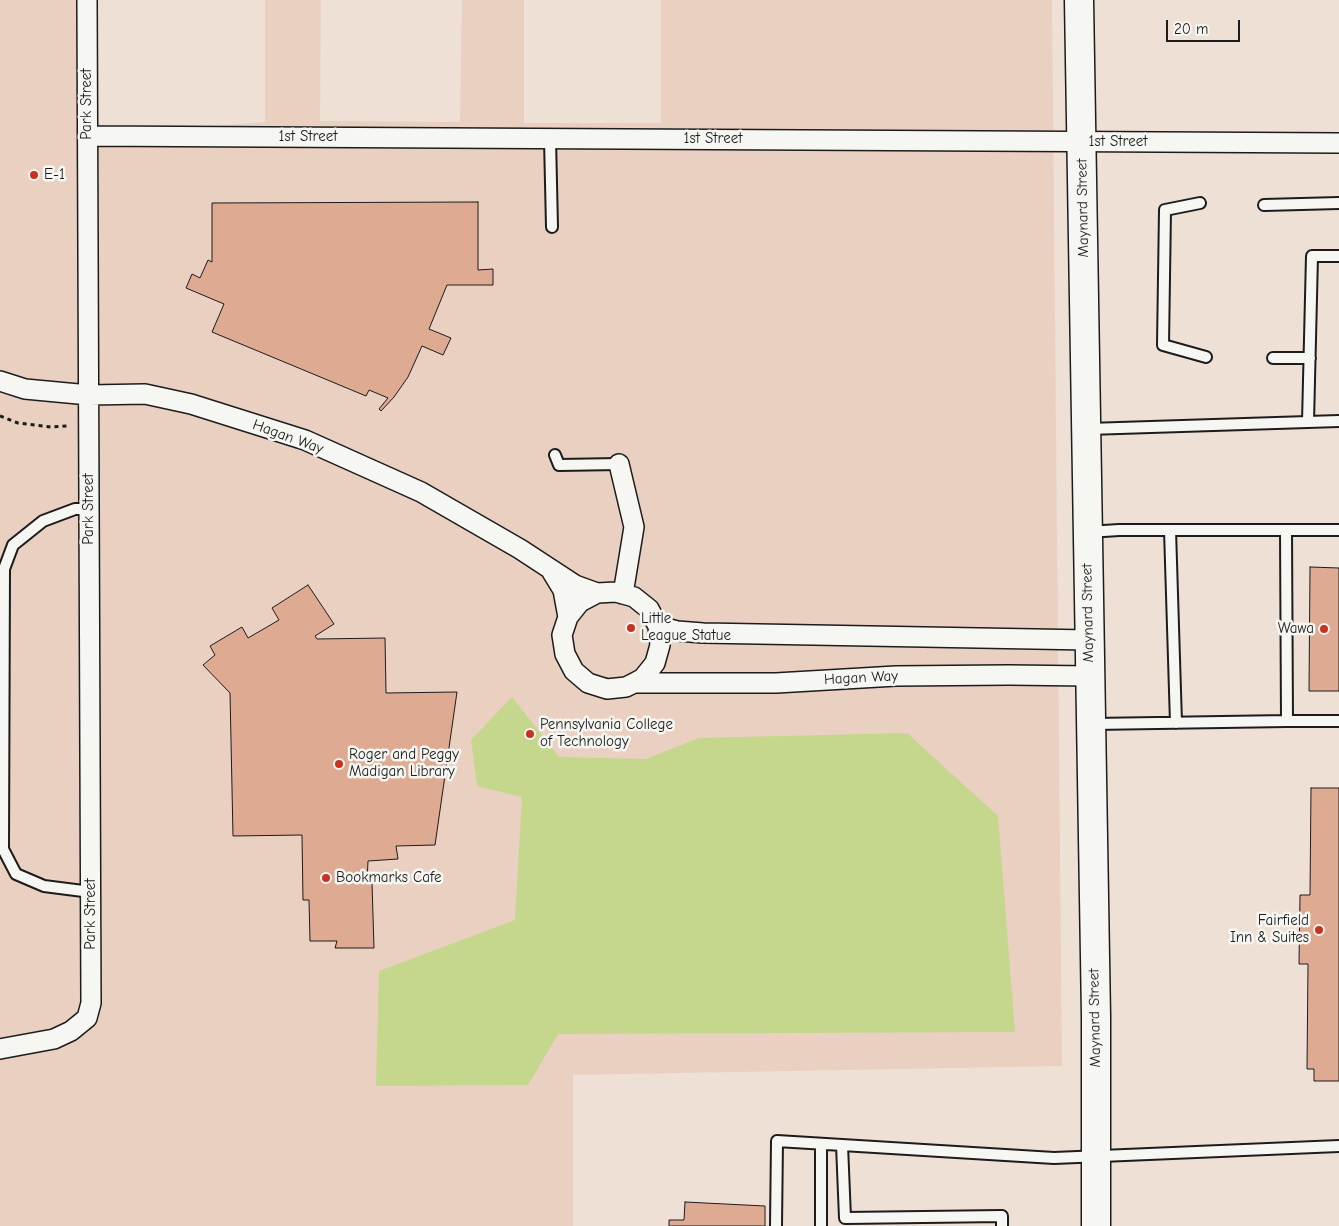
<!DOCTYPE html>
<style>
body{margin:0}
#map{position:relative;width:1339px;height:1226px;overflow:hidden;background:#efe0d5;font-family:"Comic Neue",sans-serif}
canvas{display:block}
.scale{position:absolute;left:1166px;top:20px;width:74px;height:22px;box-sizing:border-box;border:2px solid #1c1c1c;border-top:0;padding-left:6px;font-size:15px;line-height:18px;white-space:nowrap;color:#1c1c1c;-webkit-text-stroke:4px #f6f6f2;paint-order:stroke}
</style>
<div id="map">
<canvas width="1339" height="1226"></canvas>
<div class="scale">20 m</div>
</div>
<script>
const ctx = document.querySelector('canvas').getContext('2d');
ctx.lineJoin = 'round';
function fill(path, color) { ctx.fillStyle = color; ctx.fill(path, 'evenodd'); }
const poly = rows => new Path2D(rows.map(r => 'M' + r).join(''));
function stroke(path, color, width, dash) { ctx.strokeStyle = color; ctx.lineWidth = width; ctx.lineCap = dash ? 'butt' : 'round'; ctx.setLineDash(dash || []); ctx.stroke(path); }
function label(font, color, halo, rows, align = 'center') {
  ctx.font = font + ' "Comic Neue",sans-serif'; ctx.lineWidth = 5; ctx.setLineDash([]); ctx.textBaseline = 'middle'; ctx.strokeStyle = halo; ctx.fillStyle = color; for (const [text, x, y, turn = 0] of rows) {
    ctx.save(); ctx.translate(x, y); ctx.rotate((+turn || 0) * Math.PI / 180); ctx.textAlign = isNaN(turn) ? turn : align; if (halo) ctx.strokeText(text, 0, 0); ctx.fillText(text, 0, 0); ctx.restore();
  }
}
const built = poly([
 [0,0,87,0,88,136,265,122,265,0,321,0,320,121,460,122,462,0,524,0,524,123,661,123,661,0,1052,0,1062,1066,573,1075,573,1226,0,1226]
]);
const green = poly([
 [512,697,559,757,646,759,699,738,907,733,998,816,1015,1032,558,1034,528,1085,376,1086,379,971,515,920,522,797,477,786,471,740]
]);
const building = poly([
 [478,202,478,270,493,269,493,285,447,285,429,329,451,338,443,355,422,346,408,377,394,397,381,411,379,409,388,398,369,390,366,396,212,332,224,304,186,288,192,274,200,278,208,260,212,262,212,203,478,202],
 [1310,567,1339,568,1339,691,1309,691,1310,567],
 [308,585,334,624,315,636,317,639,385,638,386,693,457,692,435,845,396,846,398,859,368,861,367,882,372,883,374,948,335,948,337,941,310,941,309,900,303,900,302,835,233,836,230,693,203,665,215,655,210,646,242,627,248,638,279,620,272,608,308,585],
 [1311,788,1339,788,1339,1081,1314,1081,1314,1069,1307,1069,1308,964,1299,964,1300,895,1310,895,1311,788],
 [685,1202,765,1206,765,1226,669,1226,669,1220,684,1220,685,1202]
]);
const path = poly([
 [0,416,18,423,51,427,68,426]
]);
const service = poly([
 [550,139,552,227],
 [1200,203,1165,210,1163,345,1206,357],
 [1264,205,1339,203],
 [1273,358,1310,358],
 [1308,422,1312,256,1339,256],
 [1088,429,1339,421],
 [555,455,559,465,619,464],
 [88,509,75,509,43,521,13,545,4,569,3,849,16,874,44,886,91,892],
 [1170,530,1176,723],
 [1286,531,1287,721,1339,721],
 [1088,532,1119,530,1339,530],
 [1093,724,1287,721],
 [842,1145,845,1218,1002,1216,1002,1226],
 [776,1226,777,1141,1054,1158,1339,1146],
 [821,1226,821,1144]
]);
const minor = poly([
 [88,136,1339,143],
 [0,381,25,389,89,395,145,394,191,404,305,440,421,492,520,549,575,585,597,593],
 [619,464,634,527,623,594],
 [552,572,563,590,568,617,562,635,565,654,574,671,588,683,607,689,626,687,634,683,643,678,655,663,660,645,658,626,649,609,634,597,616,592,597,593,580,602,568,617],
 [658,626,677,631,703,633,1089,640],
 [634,683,776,683,896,676,1009,675,1089,676],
 [0,1049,54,1039,71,1031,87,1018,91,1003,87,0]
]);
const primary = poly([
 [1079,0,1096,1016,1096,1226]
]);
const markers = [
 [34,175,5,"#c8321e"],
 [631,628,5,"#c8321e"],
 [1324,629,5,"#c8321e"],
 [530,734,5,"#c8321e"],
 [339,764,5,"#c8321e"],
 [326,878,5,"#c8321e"],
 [1319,930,5,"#c8321e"]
];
const streetNames = [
 ["Park Street",87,104,-90],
 ["1st Street",308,137],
 ["1st Street",713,139],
 ["1st Street",1118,142],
 ["Maynard Street",1083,208,-91],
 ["Hagan Way",288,437,20],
 ["Park Street",89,509,-90],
 ["Maynard Street",1088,613,-91],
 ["Hagan Way",861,678,-3],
 ["Park Street",91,914,-90],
 ["Maynard Street",1095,1018,-91]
];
const poiNames = [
 ["E-1",44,175],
 ["Little",641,619],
 ["League Statue",641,636],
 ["Wawa",1314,629,"right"],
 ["Pennsylvania College",540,725],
 ["of Technology",540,742],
 ["Roger and Peggy",349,755],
 ["Madigan Library",349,772],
 ["Bookmarks Cafe",336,878],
 ["Fairfield",1309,921,"right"],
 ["Inn & Suites",1309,938,"right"]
];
fill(built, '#ead0c1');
fill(green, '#c4d78c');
fill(building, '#deab92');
stroke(building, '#1c1c1c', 1);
stroke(service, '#1c1c1c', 14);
stroke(minor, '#1c1c1c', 22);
stroke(primary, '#1c1c1c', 31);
stroke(path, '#1c1c1c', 3, [4, 4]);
stroke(service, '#f6f6f2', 10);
stroke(minor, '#f6f6f2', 19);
stroke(primary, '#f6f6f2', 28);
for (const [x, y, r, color] of markers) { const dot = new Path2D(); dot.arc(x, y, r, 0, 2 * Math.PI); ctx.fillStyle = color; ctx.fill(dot); stroke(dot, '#f6f6f2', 2); }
label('15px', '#1c1c1c', '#f6f6f2', streetNames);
label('15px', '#1c1c1c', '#f6f6f2', poiNames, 'left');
</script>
